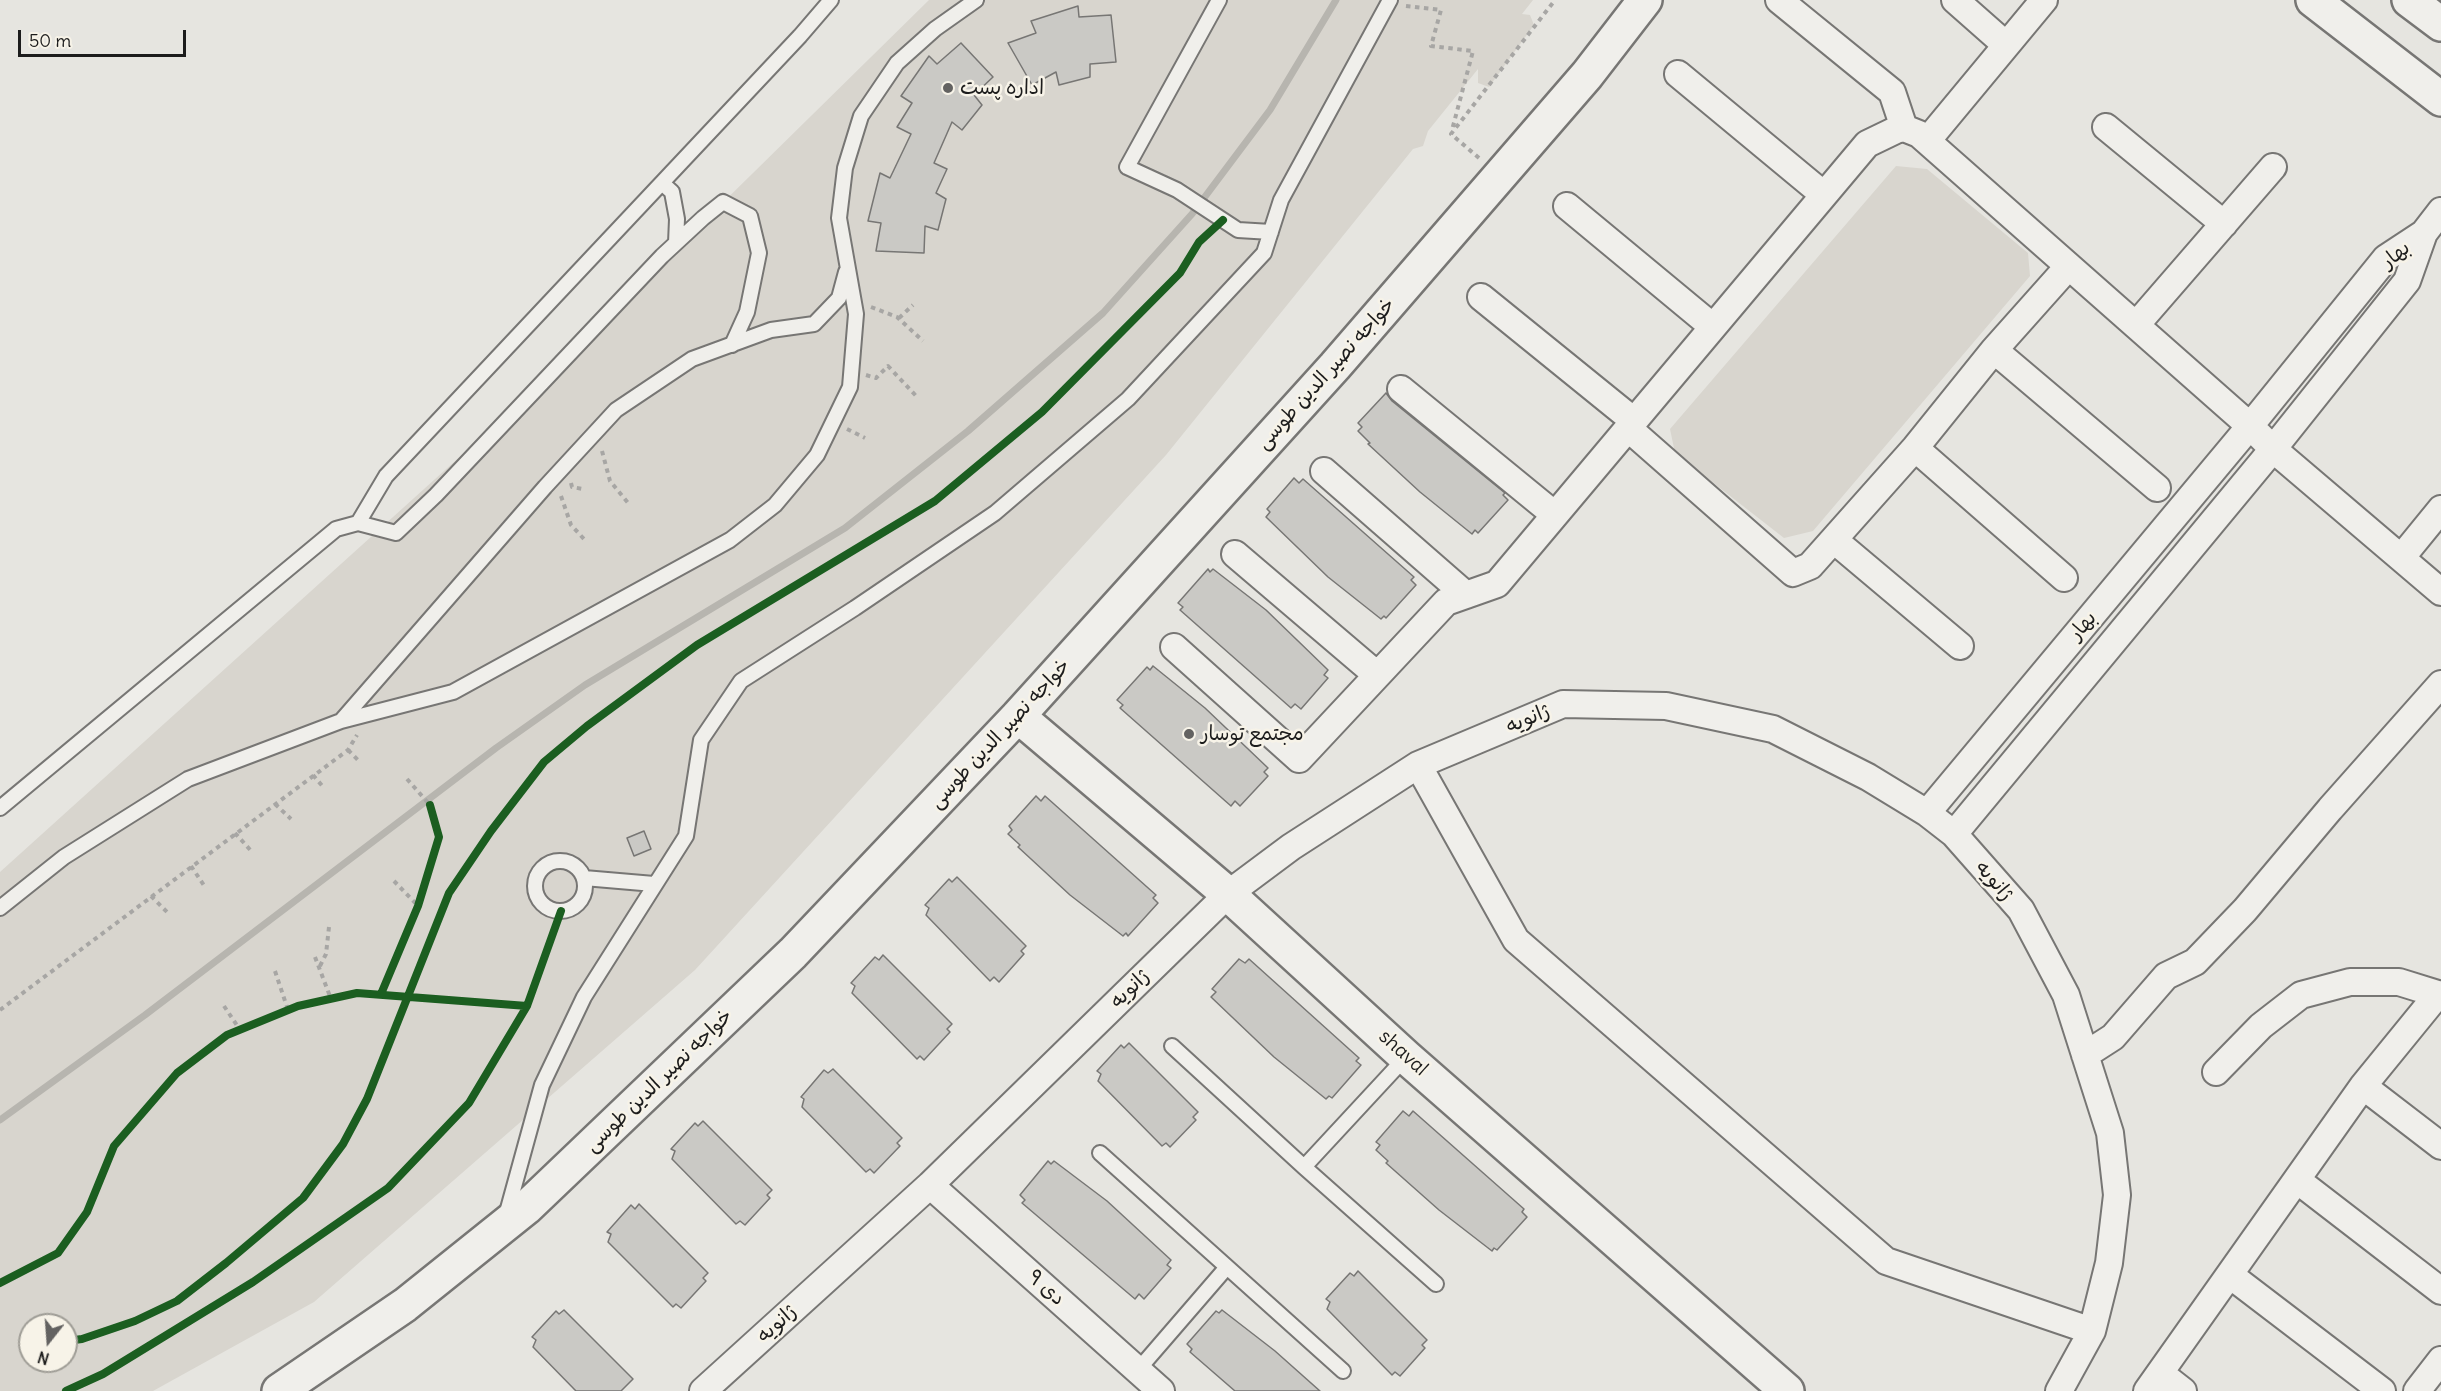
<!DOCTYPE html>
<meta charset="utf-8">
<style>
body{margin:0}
#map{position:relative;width:2441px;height:1391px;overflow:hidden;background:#e6e5e0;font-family:Delius,sans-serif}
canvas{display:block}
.north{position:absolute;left:18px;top:1313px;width:60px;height:60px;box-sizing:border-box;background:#f7f3e8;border:2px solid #9f9d96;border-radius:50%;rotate:197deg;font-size:16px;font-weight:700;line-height:24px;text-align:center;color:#1c1c1c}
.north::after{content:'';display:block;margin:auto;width:21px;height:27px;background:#636261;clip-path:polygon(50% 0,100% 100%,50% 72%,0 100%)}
.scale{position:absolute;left:18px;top:30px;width:168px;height:27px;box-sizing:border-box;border:3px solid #1c1c1c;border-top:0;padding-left:8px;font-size:18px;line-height:21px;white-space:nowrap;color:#1c1c1c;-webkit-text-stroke:4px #f7f3e8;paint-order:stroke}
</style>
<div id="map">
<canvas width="2441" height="1391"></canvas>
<div class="north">N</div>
<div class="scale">50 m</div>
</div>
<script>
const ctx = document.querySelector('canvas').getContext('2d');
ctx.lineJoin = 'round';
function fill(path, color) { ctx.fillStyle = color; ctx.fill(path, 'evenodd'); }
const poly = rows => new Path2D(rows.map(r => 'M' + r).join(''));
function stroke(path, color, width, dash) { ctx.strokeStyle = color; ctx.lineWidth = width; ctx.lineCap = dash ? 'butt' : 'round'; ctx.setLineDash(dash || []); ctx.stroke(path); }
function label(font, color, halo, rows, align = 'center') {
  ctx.font = font + ' Delius,"Playpen Sans Arabic",sans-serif'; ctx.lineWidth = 5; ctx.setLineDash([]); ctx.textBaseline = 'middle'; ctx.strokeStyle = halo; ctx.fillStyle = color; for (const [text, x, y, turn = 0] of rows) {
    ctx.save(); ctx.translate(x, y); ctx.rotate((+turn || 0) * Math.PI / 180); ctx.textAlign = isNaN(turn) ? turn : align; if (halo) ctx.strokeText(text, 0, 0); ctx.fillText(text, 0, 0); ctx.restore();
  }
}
const green = poly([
 [929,0,1533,0,1522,14,1530,15,1534,25,1489,87,1478,83,1478,69,1428,131,1423,146,1413,149,1166,455,695,970,314,1302,153,1391,0,1391,0,872,517,405],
 [30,1325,66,1325,66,1361,30,1361],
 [1896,166,1927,169,2028,253,2030,276,1813,531,1784,538,1675,453,1670,429]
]);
const stream = poly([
 [0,1120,145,1015,496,748,585,685,845,528,968,431,1103,313,1192,214,1270,110,1336,0]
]);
const building = poly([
 [1078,6,1079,17,1111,15,1116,62,1090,64,1090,77,1059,85,1056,72,1032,85,1008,43,1036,33,1031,21,1078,6],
 [961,43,993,77,974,95,982,105,962,130,952,122,934,163,947,169,936,193,946,199,938,230,925,226,924,253,876,251,881,223,868,221,880,173,890,178,911,134,897,127,912,103,901,96,929,56,937,64,961,43],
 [1386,393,1392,401,1505,493,1503,495,1508,500,1478,533,1475,530,1472,534,1420,492,1368,444,1370,443,1358,431,1362,427,1358,423,1386,393],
 [1294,478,1299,483,1303,479,1414,577,1411,580,1416,585,1386,618,1384,616,1381,619,1328,577,1266,517,1270,512,1267,509,1294,478],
 [1208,569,1210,572,1213,569,1266,610,1328,670,1324,675,1328,678,1301,709,1295,704,1291,708,1180,610,1183,607,1178,603,1208,569],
 [1153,666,1205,708,1268,768,1264,772,1268,776,1240,806,1235,801,1231,806,1120,708,1123,705,1117,700,1147,667,1150,670,1153,666],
 [1036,796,1041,801,1045,796,1156,895,1153,898,1158,903,1128,936,1126,933,1123,936,1070,895,1018,847,1020,845,1008,834,1012,830,1009,826,1036,796],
 [644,831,651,849,634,856,627,838,644,831],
 [957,877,1026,946,1021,951,1024,954,999,982,994,977,990,981,926,915,929,908,925,905,949,879,952,882,957,877],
 [883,955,952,1024,947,1029,950,1032,924,1060,920,1056,917,1059,852,993,855,986,851,983,875,957,879,960,883,955],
 [1239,959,1245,963,1249,959,1359,1058,1356,1061,1361,1065,1332,1098,1329,1096,1326,1099,1274,1057,1211,997,1216,992,1212,989,1239,959],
 [1129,1043,1198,1112,1193,1117,1196,1120,1170,1147,1166,1143,1162,1146,1098,1081,1101,1074,1097,1071,1121,1045,1124,1048,1129,1043],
 [833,1069,902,1138,897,1143,900,1146,874,1173,870,1169,866,1172,802,1107,804,1099,801,1097,824,1070,828,1073,833,1069],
 [1403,1111,1409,1116,1413,1111,1524,1209,1522,1212,1527,1217,1497,1250,1494,1248,1492,1251,1439,1210,1386,1163,1388,1161,1376,1150,1380,1145,1376,1142,1403,1111],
 [703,1121,772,1190,767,1195,770,1198,745,1225,740,1221,736,1224,672,1159,675,1151,671,1149,695,1123,698,1126,703,1121],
 [1048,1161,1051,1164,1054,1161,1107,1201,1171,1260,1167,1265,1171,1268,1144,1299,1139,1294,1135,1299,1022,1203,1025,1200,1020,1195,1048,1161],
 [639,1204,708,1273,703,1278,706,1281,681,1308,676,1304,673,1307,608,1242,611,1234,607,1232,631,1205,635,1209,639,1204],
 [1358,1271,1427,1340,1422,1345,1425,1348,1400,1376,1395,1372,1392,1375,1327,1309,1330,1302,1326,1299,1350,1273,1354,1276,1358,1271],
 [564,1310,633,1379,621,1391,576,1391,533,1347,536,1340,532,1337,556,1311,559,1314,564,1310],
 [1222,1310,1275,1351,1320,1391,1235,1391,1190,1352,1192,1349,1187,1344,1216,1311,1219,1313,1222,1310]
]);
const path = poly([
 [1406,6,1441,10,1431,46,1473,51,1452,130],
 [1479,158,1451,134,1555,0],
 [871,307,897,317,923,341],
 [899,318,913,305],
 [866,375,876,378,888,366,918,398],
 [847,429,865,438],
 [602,451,610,481,629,504],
 [571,483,572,487,583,489],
 [561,496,571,525,584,539],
 [348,750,360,762],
 [313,775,324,788],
 [407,779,430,805],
 [275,804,291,819],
 [235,833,253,853],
 [191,866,205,887],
 [394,881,418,906],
 [151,896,169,914],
 [315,957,331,999],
 [320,966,326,954,329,927],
 [275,971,288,1010],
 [224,1006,240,1030],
 [0,1010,348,750,357,735]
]);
const lane = poly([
 [1219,0,1127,167,1177,190,1238,230,1271,232],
 [662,183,672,192,677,219,676,243],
 [358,523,396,533,436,495,662,256,703,218,723,202,750,216,759,253,747,312,732,345],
 [341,721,545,487,616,410,692,359,771,330,814,324,839,298,846,272],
 [0,808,336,529,358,523,386,476,800,36,831,0],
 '535 886a25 25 0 1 1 50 0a25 25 0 1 1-50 0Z',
 [584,878,654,884],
 [0,908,64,857,188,779,341,721,453,692,730,540,775,505,817,455,850,387,856,314,839,218,845,168,861,116,897,63,935,29,976,0],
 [1172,1046,1304,1167,1436,1284],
 [1100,1153,1343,1371],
 [1304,1167,1406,1057],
 [506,1216,542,1085,584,997,686,836,701,740,741,681,855,608,995,513,1128,399,1264,253,1281,200,1390,0],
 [1138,1370,1227,1267]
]);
const street = poly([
 [1779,0,1892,92,1904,128],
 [1955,0,2006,45],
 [1678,74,1824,195],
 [2106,127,2224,224],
 [1927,141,2044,0],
 [1567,206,1713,327],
 [1481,297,1634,421],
 [2136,325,2273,167],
 [1994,350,2157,488],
 [1401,389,1555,515],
 [1628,428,1793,573,1810,566,1915,448,1994,350,2068,267],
 [1915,448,2064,578],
 [1324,471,1466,595],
 [1834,540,1960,646],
 [1235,554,1377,675],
 [2401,558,2441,509],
 [1174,647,1299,759,1446,602,1497,584,1867,144,1896,130,1904,128,1919,134,2250,426,2273,449,2441,592],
 [1418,765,1516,940,1886,1261,2092,1331],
 [1927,813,2250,426,2386,258,2424,233],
 [1954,834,2273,449,2407,281,2424,233,2441,211],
 [2085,1055,2113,1037,2166,976,2195,962,2245,910,2330,809,2441,684],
 [2216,1072,2261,1026,2301,995,2350,982,2399,982,2441,995],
 [2363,1086,2441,1146],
 [2297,1180,2441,1291],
 [930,1185,1161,1391],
 [2230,1275,2382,1391],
 [2160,1373,2183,1391],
 [703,1391,930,1185,1228,894,1291,847,1418,765,1563,704,1666,706,1773,729,1868,777,1927,813,1954,834,2021,910,2066,995,2110,1133,2117,1195,2109,1263,2092,1331,2059,1391],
 [2147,1391,2363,1086,2438,994],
 [2417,1391,2441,1360]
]);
const secondary = poly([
 [2313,0,2441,99],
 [2409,0,2441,24],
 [1018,716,1228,894,1406,1057,1787,1391],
 [279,1391,405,1305,526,1208,793,953,1018,716,1335,366,1587,75,1645,0]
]);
const cycleway = poly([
 [381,994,418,906,439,837,430,805],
 [0,1283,58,1253,87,1212,114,1146,177,1073,227,1035,298,1006,357,993,527,1006,561,911],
 [66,1341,82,1339,135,1321,177,1301,226,1263,303,1198,343,1144,367,1099,449,893,491,831,544,762,587,726,697,645,935,501,1042,412,1180,273,1199,242,1223,220],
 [66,1391,103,1374,253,1282,388,1188,469,1103,527,1006]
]);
const markers = [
 [948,88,6,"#636261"],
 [1189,734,6,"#636261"]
];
const poiNames = [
 ["اداره پست",960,88],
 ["مجتمع توسار",1201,734]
];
const streetNames = [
 ["بهار",2396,255,-39],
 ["خواجه نصیر الدین طوسی",1326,374,-48],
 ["بهار",2083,626,-50],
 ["ژانویه",1528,719,-23],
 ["خواجه نصیر الدین طوسی",1000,734,-47],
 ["ژانویه",1994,881,49],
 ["ژانویه",1130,989,-44],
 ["shaval",1403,1053,42],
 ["خواجه نصیر الدین طوسی",659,1081,-44],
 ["۹ دی",1046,1288,42],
 ["ژانویه",777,1324,-42]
];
fill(green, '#d8d5ce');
stroke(stream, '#b7b5af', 7);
fill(building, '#cac9c5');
stroke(building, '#777674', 1.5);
stroke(lane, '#777674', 18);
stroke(street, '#777674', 30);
stroke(secondary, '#777674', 38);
stroke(path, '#a7a6a4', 4, [4.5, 4.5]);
stroke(lane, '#f0efeb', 14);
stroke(street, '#f0efeb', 26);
stroke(secondary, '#f0efeb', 33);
stroke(cycleway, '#1b5e20', 8);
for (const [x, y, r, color] of markers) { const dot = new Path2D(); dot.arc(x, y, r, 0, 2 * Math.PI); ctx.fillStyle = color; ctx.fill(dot); stroke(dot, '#f7f3e8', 2); }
label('20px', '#1c1c1c', '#f7f3e8', poiNames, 'left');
label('20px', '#1c1c1c', '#f7f3e8', streetNames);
</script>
